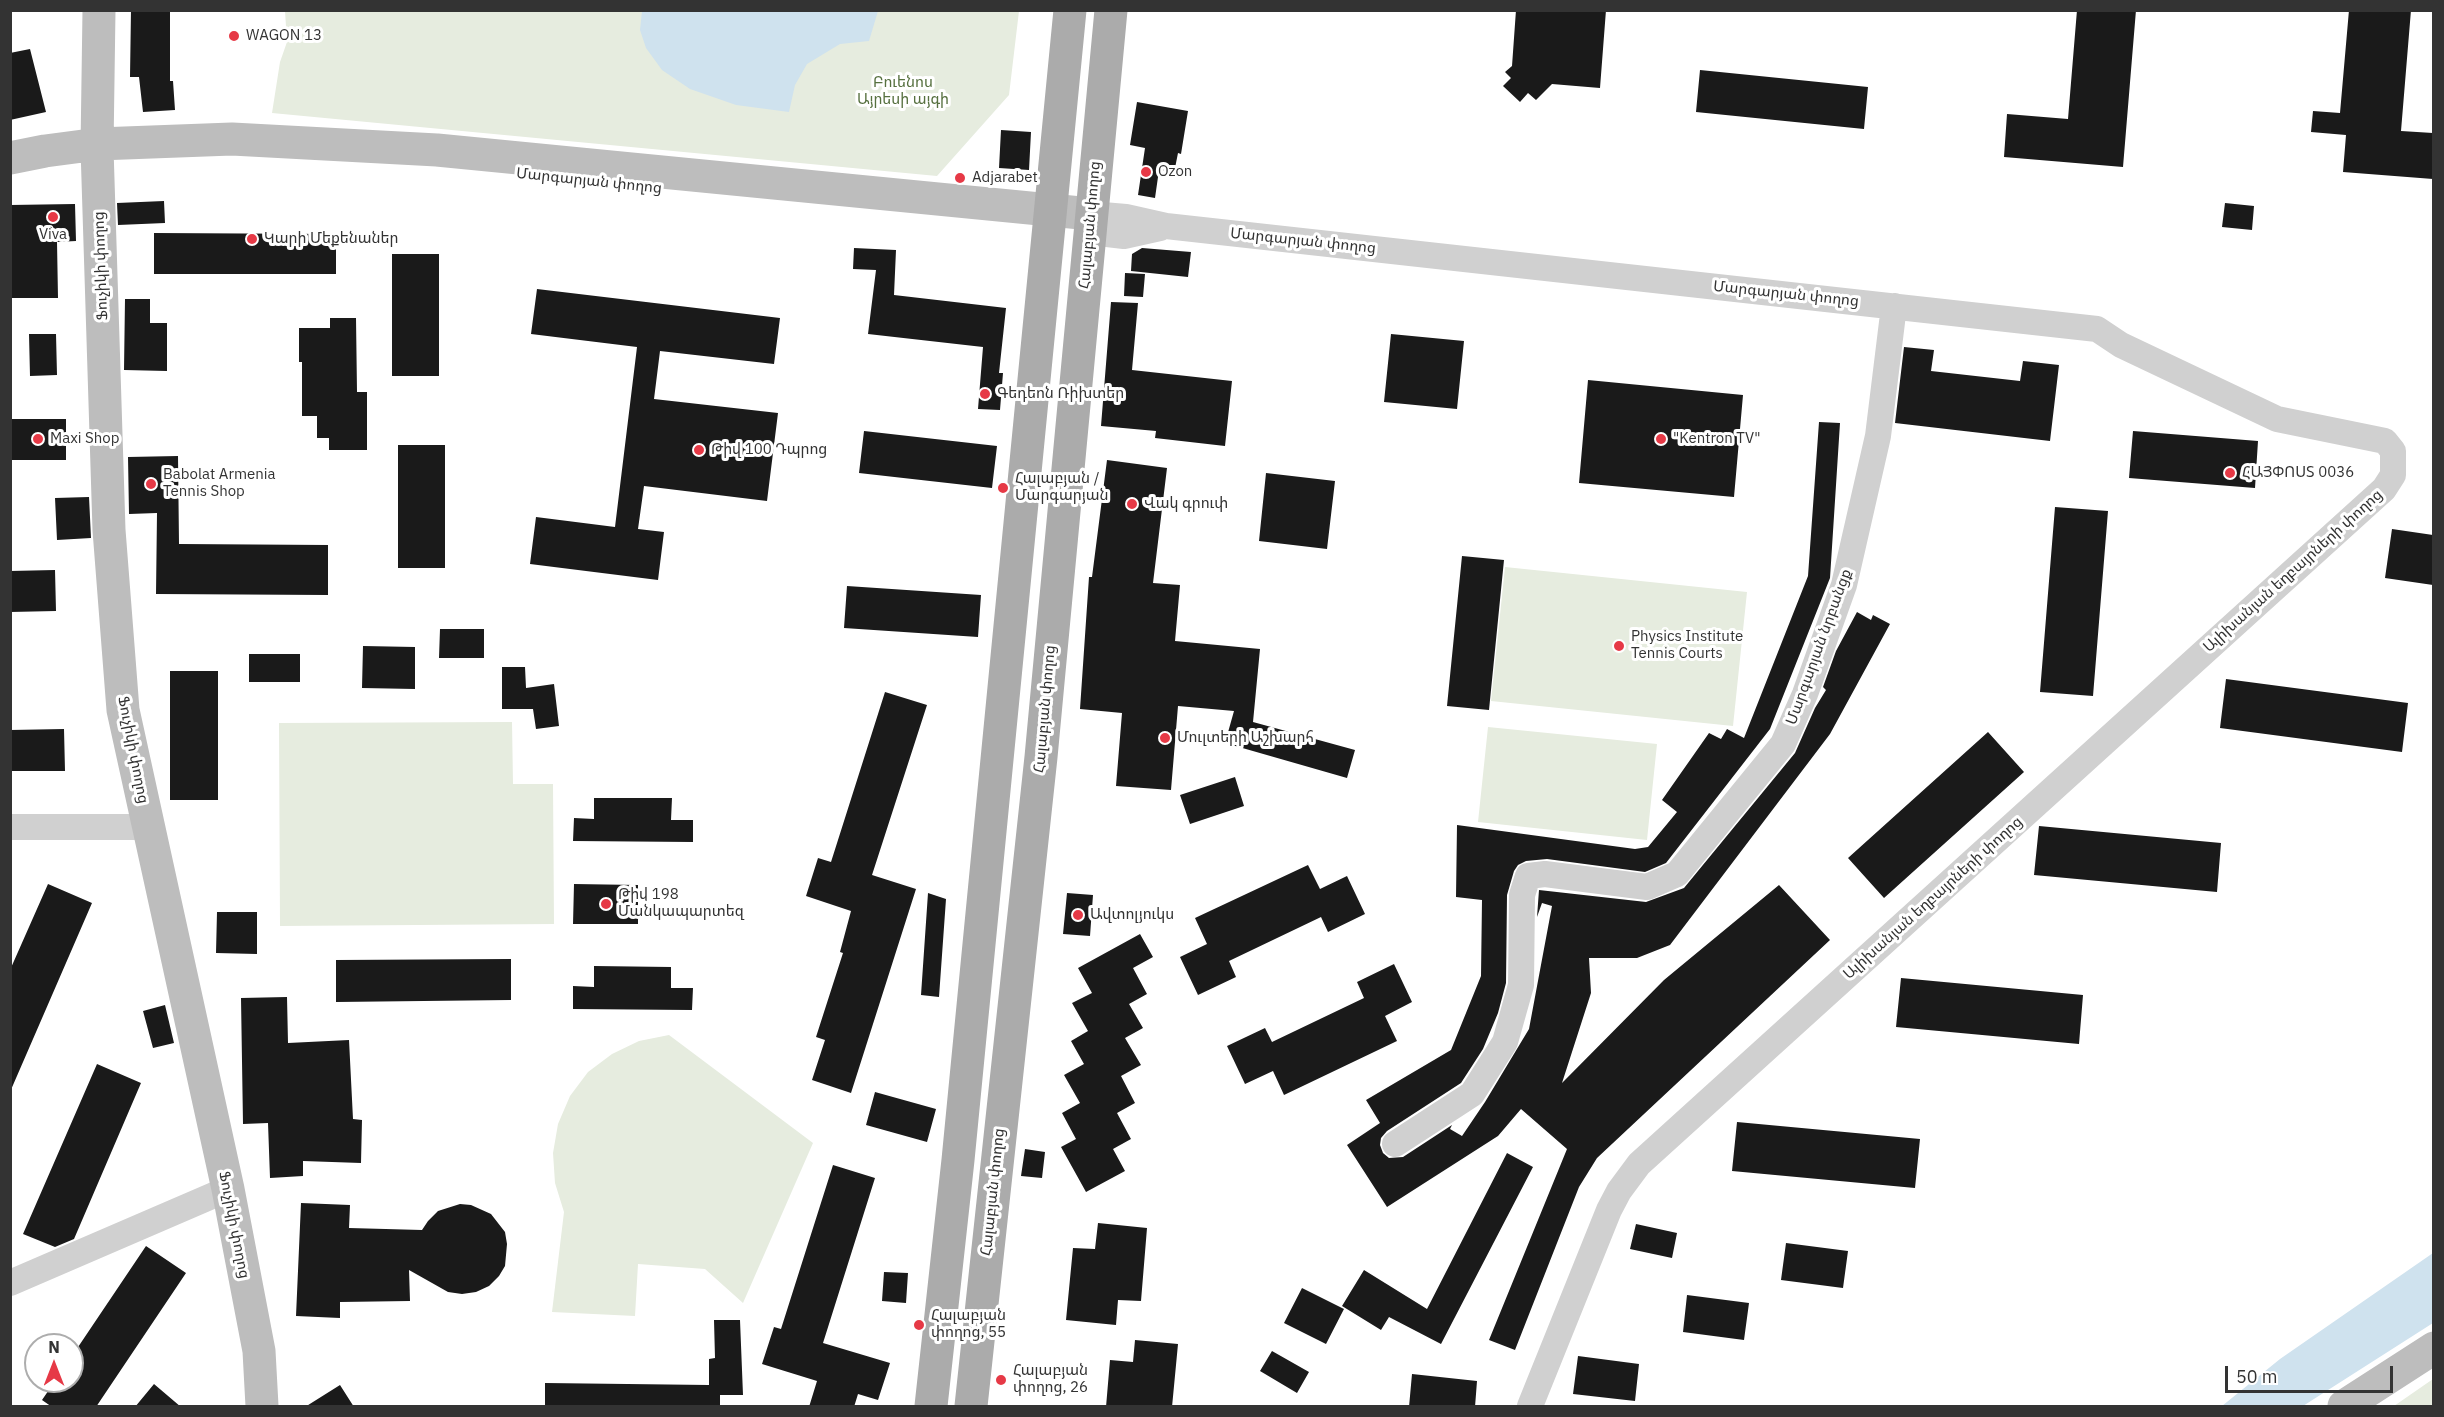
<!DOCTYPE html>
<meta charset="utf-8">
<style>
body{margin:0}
#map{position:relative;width:2444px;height:1417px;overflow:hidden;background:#fff;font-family:"IBM Plex Sans",sans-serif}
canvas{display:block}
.frame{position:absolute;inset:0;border:12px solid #333;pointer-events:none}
.north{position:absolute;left:24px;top:1333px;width:60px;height:60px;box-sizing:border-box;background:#fff;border:2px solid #adadad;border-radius:50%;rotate:0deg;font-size:16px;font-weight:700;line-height:24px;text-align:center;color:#333}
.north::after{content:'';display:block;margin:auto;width:21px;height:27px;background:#e63946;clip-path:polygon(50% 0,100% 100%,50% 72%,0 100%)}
.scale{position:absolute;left:2225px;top:1366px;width:168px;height:27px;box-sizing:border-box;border:3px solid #333;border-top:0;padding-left:8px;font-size:18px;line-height:21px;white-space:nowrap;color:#333;-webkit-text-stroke:4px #fff;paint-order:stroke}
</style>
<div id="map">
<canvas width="2444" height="1417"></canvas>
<div class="frame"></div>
<div class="north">N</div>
<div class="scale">50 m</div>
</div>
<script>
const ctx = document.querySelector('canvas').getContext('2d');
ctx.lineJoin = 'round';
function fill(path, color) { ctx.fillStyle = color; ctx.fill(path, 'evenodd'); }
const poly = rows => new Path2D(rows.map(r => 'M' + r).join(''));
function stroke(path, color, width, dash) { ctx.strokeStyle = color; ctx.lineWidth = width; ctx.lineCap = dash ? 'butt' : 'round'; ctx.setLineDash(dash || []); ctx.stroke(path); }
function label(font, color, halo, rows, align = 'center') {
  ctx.font = font + ' "IBM Plex Sans","Noto Sans Armenian",sans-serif'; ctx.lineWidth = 6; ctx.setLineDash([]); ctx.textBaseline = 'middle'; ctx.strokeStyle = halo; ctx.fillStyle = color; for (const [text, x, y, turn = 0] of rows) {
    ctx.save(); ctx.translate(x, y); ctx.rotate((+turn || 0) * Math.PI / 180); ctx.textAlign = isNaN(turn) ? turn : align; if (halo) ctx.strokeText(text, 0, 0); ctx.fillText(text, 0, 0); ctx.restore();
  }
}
const green = poly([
 [285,11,1019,11,1009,95,937,176,272,113,280,62,287,42],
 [1505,567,1747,592,1733,726,1491,701],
 [512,722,513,784,553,784,554,924,280,926,279,723],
 [1488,727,1657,744,1647,840,1478,822],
 [669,1035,813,1143,743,1303,705,1269,638,1264,635,1316,552,1312,564,1212,555,1183,553,1153,558,1124,570,1096,588,1072,612,1054,639,1041],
 [2433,1379,2433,1406,2394,1406]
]);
const water = poly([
 [642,11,642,10,878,11,869,41,840,44,807,64,795,85,789,112,736,105,690,89,662,70,646,48,640,30],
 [2433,1253,2433,1323,2303,1406,2222,1406,2280,1359]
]);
const building = poly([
 [131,10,170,10,170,81,173,81,175,110,143,112,139,77,130,77],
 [1516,10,1606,10,1600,88,1552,84,1536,100,1528,93,1520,102,1503,86,1511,78,1505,72,1512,66],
 [2077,10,2136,10,2123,167,2004,157,2007,114,2068,119],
 [2349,10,2411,10,2401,131,2433,133,2433,179,2343,172,2346,135,2311,132,2313,111,2340,113],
 [30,49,46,112,10,120,10,53],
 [1700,70,1868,87,1864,129,1696,112],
 [1137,102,1188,111,1181,154,1178,153,1174,173,1159,170,1155,198,1138,195,1145,148,1130,145],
 [1001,130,1031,132,1029,170,999,168],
 [164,201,165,223,118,225,117,203],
 [2225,203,2254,206,2252,230,2222,227],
 [75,204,76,241,57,242,58,298,10,298,10,205],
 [154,233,336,234,336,274,154,274],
 [854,248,896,250,894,295,1006,308,999,373,1003,373,1000,410,978,409,983,347,868,334,876,270,853,269],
 [1142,248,1191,252,1188,277,1131,271,1132,254],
 [392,254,439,254,439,376,392,376],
 [1125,273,1145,274,1143,297,1124,296],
 [537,289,780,318,774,364,660,351,654,399,778,413,767,501,644,486,638,529,664,532,658,580,530,564,536,517,615,527,637,347,531,334],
 [125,299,150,299,150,323,167,323,167,371,124,370],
 [1111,302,1138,303,1132,370,1232,381,1225,446,1155,438,1156,431,1101,426],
 [330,318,356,318,357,392,367,392,367,450,329,450,329,438,317,438,317,416,302,416,302,362,299,362,299,328,330,328],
 [29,334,56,334,57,375,30,376],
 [1391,334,1464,341,1457,409,1384,402],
 [1904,347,1934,350,1931,371,2020,381,2023,361,2059,365,2050,441,1895,423],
 [1588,380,1743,395,1734,497,1579,483],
 [10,419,66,419,66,460,10,460],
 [1819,422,1840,423,1830,578,1770,729,1666,863,1645,872,1547,859,1526,861,1518,865,1514,871,1507,895,1506,983,1498,1013,1483,1049,1461,1083,1387,1131,1381,1138,1380,1145,1383,1153,1389,1158,1403,1157,1452,1125,1450,1129,1462,1136,1485,1102,1529,1029,1552,906,1542,903,1537,917,1539,890,1646,902,1684,888,1795,753,1815,708,1826,690,1823,687,1836,651,1857,612,1871,620,1873,615,1890,624,1830,734,1670,945,1637,958,1589,958,1591,993,1562,1083,1664,980,1779,885,1830,940,1597,1158,1579,1187,1515,1350,1489,1340,1567,1149,1521,1109,1498,1136,1387,1207,1347,1145,1380,1123,1366,1100,1451,1050,1481,976,1482,900,1456,897,1457,825,1635,849,1648,847,1677,812,1662,800,1709,733,1721,739,1727,729,1744,738,1808,576],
 [864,431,997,446,992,488,859,473],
 [2133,431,2258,441,2255,488,2129,478],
 [398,445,445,445,445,568,398,568],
 [178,456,179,544,328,545,328,595,156,594,157,513,129,514,128,457],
 [1107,460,1167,468,1153,583,1180,585,1175,641,1260,649,1253,722,1355,750,1347,778,1225,743,1234,711,1178,706,1171,790,1116,786,1122,713,1080,709,1089,577,1092,577],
 [1266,473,1335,481,1327,549,1259,541],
 [89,497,91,538,57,540,55,498],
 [2055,507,2108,511,2093,696,2040,692],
 [2392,529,2433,535,2433,585,2385,578],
 [1462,556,1504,560,1489,710,1447,706],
 [55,570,56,611,10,612,10,571],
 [847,586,981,595,978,637,844,628],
 [440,629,484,629,484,658,439,658],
 [363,646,415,647,415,689,362,688],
 [249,654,300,654,300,682,249,682],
 [502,667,525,667,526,688,554,684,559,726,536,729,533,709,502,709],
 [170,671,218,671,218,800,170,800],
 [2226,679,2408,703,2402,752,2220,728],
 [885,692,927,705,872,875,916,889,851,1093,812,1080,825,1040,816,1037,843,953,840,952,851,911,806,896,818,858,831,862],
 [64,729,65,771,10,771,10,730],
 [1988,732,2024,772,1884,898,1848,858],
 [1235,777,1244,806,1190,824,1180,795],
 [594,798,672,798,671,820,693,820,693,842,573,841,574,818,594,819],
 [2039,826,2221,843,2217,892,2034,875],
 [1308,865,1320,889,1347,876,1365,914,1328,932,1321,917,1229,961,1236,977,1198,995,1180,957,1207,944,1195,918],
 [48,884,92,903,10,1092,10,970],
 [574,884,638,885,638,924,573,924],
 [928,893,946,899,939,997,921,995],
 [1067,893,1093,895,1090,936,1063,934],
 [217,912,257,912,257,954,216,953],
 [1140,934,1153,957,1133,968,1147,994,1129,1004,1143,1028,1125,1038,1141,1065,1121,1076,1135,1103,1117,1113,1131,1139,1113,1149,1125,1171,1086,1192,1061,1147,1076,1139,1062,1113,1080,1103,1064,1075,1084,1064,1071,1041,1088,1031,1072,1003,1092,993,1078,968],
 [511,959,511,1000,336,1002,336,960],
 [1394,964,1412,1002,1385,1016,1397,1041,1284,1095,1273,1071,1245,1084,1227,1046,1265,1028,1272,1042,1364,998,1357,982],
 [594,966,671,967,671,988,693,988,692,1010,573,1009,573,986,594,987],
 [1901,978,2083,995,2079,1044,1896,1027],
 [287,997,288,1043,349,1040,353,1119,362,1120,361,1163,303,1161,303,1176,270,1178,268,1123,243,1124,241,998],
 [165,1005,174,1043,153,1048,143,1011],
 [97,1064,141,1083,74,1239,55,1247,23,1234],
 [875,1092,936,1109,927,1142,866,1125],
 [1737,1122,1920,1139,1915,1188,1732,1171],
 [1025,1149,1045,1152,1042,1178,1021,1176],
 [1507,1153,1533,1167,1441,1344,1389,1317,1381,1330,1342,1306,1364,1270,1427,1309],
 [833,1165,875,1178,823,1343,890,1363,878,1400,858,1394,854,1407,809,1407,817,1381,762,1364,774,1327,781,1329],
 [301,1203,350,1205,349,1228,422,1230,428,1221,438,1211,460,1204,471,1205,491,1214,505,1232,507,1244,505,1266,499,1276,489,1286,476,1292,462,1294,448,1292,409,1270,410,1301,340,1302,340,1318,296,1316],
 [1098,1223,1147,1228,1141,1301,1118,1300,1116,1325,1066,1320,1073,1248,1095,1249],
 [1636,1224,1677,1233,1672,1258,1630,1249],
 [1786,1243,1848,1251,1843,1288,1781,1280],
 [146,1246,186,1273,96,1407,52,1407,42,1400,55,1381,72,1381,72,1356],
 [884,1272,908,1273,906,1303,882,1301],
 [1302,1288,1344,1309,1326,1344,1284,1323],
 [1687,1295,1749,1303,1744,1340,1683,1332],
 [714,1320,740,1320,743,1395,720,1395,720,1407,545,1407,545,1383,709,1385,709,1359,715,1358],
 [1135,1340,1178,1344,1172,1407,1106,1407,1110,1360,1133,1362],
 [1272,1351,1309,1372,1297,1393,1260,1371],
 [1578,1356,1639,1364,1635,1401,1573,1394],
 [1412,1374,1477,1381,1475,1407,1409,1407],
 [154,1384,181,1407,135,1407],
 [340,1385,354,1407,305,1407]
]);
const street = poly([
 [1091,214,1126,217,1166,226,2097,329,2121,345,2277,419,2385,441,2393,451,2393,475,2384,489,1639,1164,1619,1191,1609,1210,1530,1406],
 [1090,232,1124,236,1160,228],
 [10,827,149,827],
 [1395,1144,1472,1094,1505,1042,1521,985,1522,895,1528,876,1545,874,1647,887,1677,874,1783,744,1805,694,1844,585,1878,436,1894,306],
 [10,1283,228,1189]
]);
const secondary = poly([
 [99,10,97,148,109,530,123,710,228,1189,259,1351,262,1406],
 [10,158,45,151,98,144,232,139,437,150,1091,214],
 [2344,1406,2434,1348]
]);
const primary = poly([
 [931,1406,958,1160,1070,10],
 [971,1406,1041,757,1111,10]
]);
const markers = [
 [234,36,6,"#e63946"],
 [1146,172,6,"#e63946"],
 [960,178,6,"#e63946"],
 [53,217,6,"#e63946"],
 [252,239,6,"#e63946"],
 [985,394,6,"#e63946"],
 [38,439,6,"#e63946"],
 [1661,439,6,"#e63946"],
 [699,450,6,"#e63946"],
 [2230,473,6,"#e63946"],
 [151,484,6,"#e63946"],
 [1003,488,6,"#e63946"],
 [1132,504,6,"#e63946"],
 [1619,646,6,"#e63946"],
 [1165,738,6,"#e63946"],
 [606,904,6,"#e63946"],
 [1078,915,6,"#e63946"],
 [919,1325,6,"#e63946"],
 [1001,1380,6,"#e63946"]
];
const poiNames = [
 ["WAGON 13",246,36],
 ["Ozon",1158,172],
 ["Adjarabet",972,178],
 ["Viva",53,235,"center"],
 ["Կարի Մեքենաներ",264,239],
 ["Գեդեոն Ռիխտեր",997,394],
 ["Maxi Shop",50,439],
 ["\"Kentron TV\"",1673,439],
 ["Թիվ 100 Դպրոց",711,450],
 ["ՀԱՅՓՈՍՏ 0036",2242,473],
 ["Babolat Armenia",163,475],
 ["Tennis Shop",163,492],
 ["Հալաբյան /",1015,479],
 ["Մարգարյան",1015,496],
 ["Վակ գրուփ",1144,504],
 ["Physics Institute",1631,637],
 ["Tennis Courts",1631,654],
 ["Մուլտերի Աշխարհ",1177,738],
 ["Թիվ 198",618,895],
 ["Մանկապարտեզ",618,912],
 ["Ավտոլյուկս",1090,915],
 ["Հալաբյան",931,1316],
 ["փողոց, 55",931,1333],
 ["Հալաբյան",1013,1371],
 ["փողոց, 26",1013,1388]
];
const parkNames = [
 ["Բուենոս",903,83],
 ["Այրեսի այգի",903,100]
];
const streetNames = [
 ["Մարգարյան փողոց",589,181,6],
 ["Հալաբյան փողոց",1090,225,-85],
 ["Մարգարյան փողոց",1303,241,6],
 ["Ֆուչիկի փողոց",101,266,-92],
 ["Մարգարյան փողոց",1786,294,6],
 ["Ալիխանյան եղբայրների փողոց",2293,571,-42],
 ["Մարգարյան նրբանցք",1819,647,-70],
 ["Հալաբյան փողոց",1045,709,-85],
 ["Ֆուչիկի փողոց",133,750,79],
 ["Ալիխանյան եղբայրների փողոց",1933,898,-42],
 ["Հալաբյան փողոց",993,1192,-84],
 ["Ֆուչիկի փողոց",234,1225,79]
];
fill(green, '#e6ecdf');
fill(water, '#cfe2ee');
fill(building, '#1a1a1a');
stroke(street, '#d0d0d0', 26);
stroke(secondary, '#bdbdbd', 33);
stroke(primary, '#ababab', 33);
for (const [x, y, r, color] of markers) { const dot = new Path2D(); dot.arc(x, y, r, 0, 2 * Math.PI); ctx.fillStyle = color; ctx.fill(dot); stroke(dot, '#fff', 2); }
label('15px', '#333', '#fff', poiNames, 'left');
label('15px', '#56703f', '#fff', parkNames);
label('15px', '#333', '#fff', streetNames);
</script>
